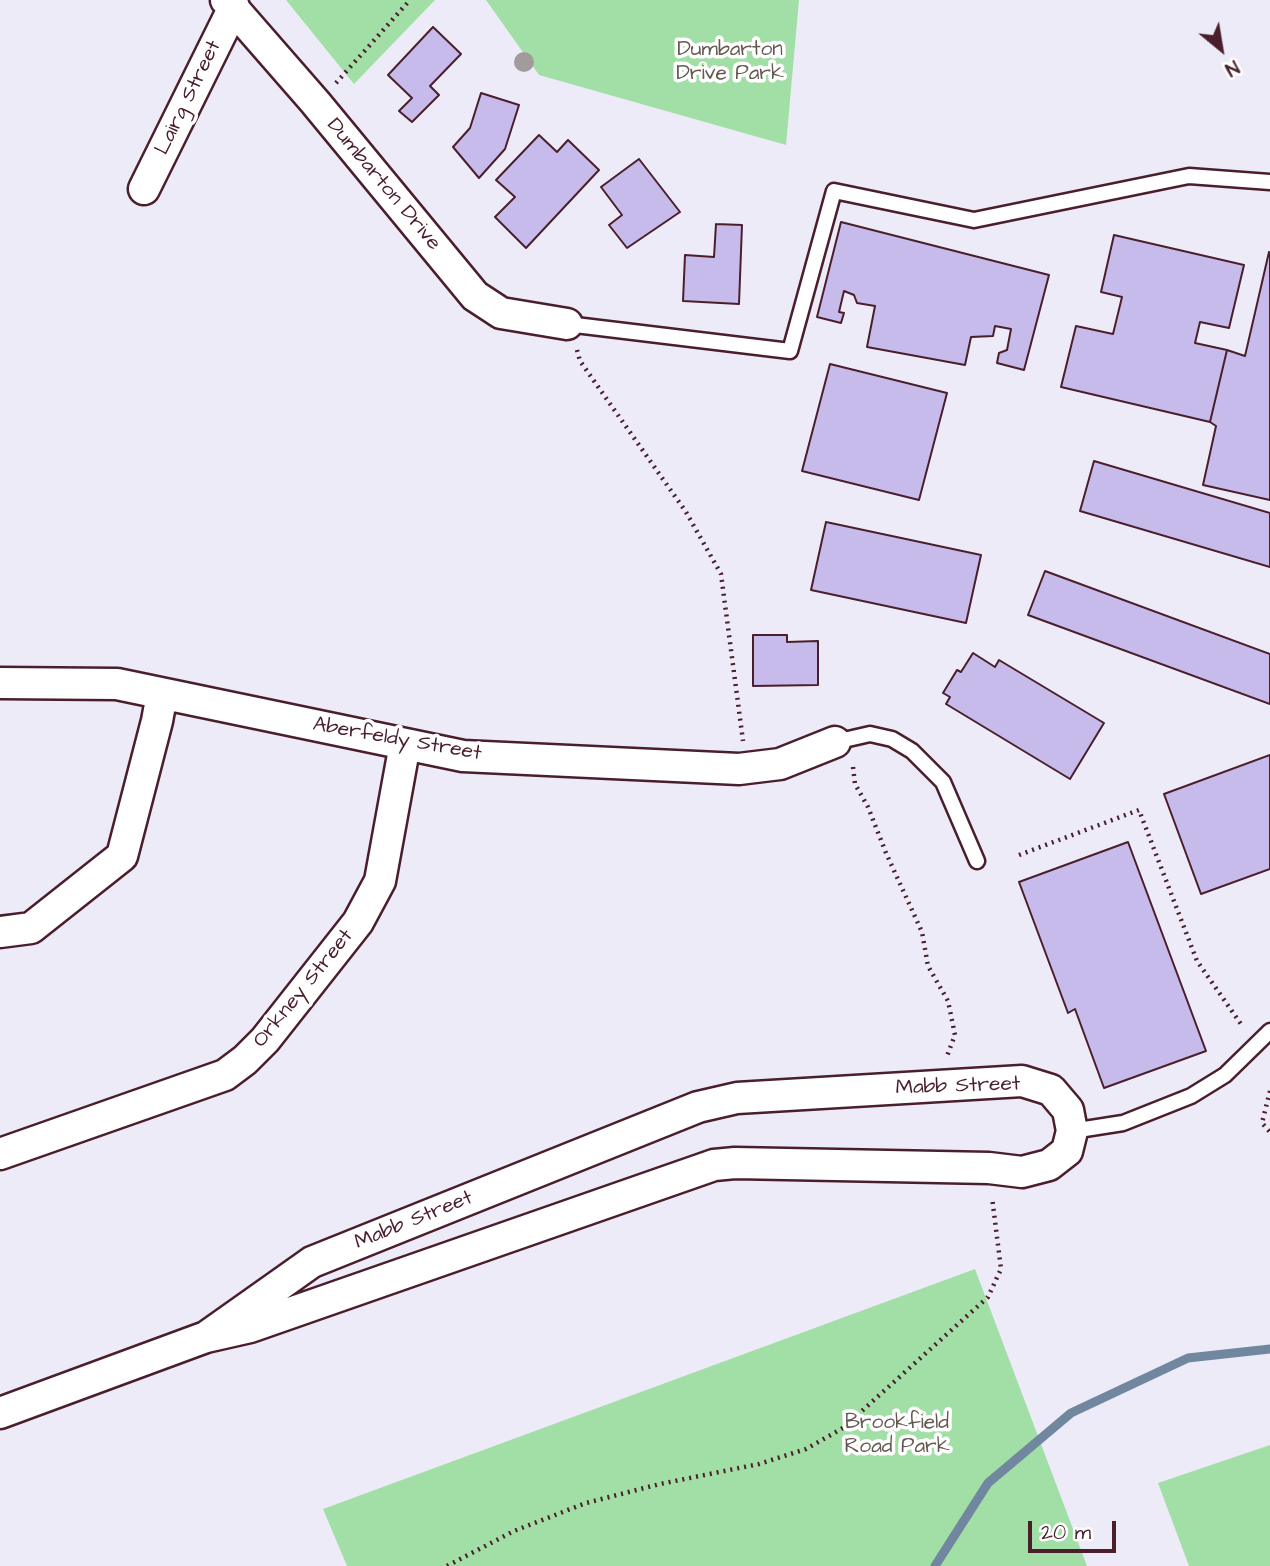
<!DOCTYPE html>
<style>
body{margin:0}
#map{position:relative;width:1270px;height:1566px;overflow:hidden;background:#eeebf9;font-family:"Architects Daughter",sans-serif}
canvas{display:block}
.north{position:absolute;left:1186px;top:14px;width:70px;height:70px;-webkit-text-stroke:5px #fff;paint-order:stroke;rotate:150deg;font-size:19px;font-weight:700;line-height:28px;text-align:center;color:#4a1f2b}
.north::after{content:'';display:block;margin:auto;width:24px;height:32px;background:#4a1f2b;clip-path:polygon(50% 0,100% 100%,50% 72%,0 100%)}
.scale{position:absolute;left:1028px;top:1521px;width:88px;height:32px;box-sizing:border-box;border:4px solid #4a1f2b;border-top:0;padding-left:9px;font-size:21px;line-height:24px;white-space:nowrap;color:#4a1f2b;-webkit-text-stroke:5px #fff;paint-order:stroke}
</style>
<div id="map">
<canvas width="1270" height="1566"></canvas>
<div class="north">N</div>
<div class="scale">20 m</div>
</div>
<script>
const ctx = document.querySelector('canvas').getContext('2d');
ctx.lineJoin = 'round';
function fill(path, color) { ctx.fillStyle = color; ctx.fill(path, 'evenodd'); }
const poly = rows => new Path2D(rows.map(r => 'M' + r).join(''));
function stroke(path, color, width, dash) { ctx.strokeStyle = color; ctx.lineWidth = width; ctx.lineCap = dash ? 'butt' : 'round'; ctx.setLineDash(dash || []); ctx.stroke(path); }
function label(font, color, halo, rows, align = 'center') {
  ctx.font = font + ' "Architects Daughter",sans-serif'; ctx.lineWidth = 7; ctx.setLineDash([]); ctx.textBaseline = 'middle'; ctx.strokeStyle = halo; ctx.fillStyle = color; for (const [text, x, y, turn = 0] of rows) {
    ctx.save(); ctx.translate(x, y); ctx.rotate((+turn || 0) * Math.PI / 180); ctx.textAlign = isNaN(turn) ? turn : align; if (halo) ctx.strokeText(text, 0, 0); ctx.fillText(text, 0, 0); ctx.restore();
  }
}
const green = poly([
 [286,0,435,0,354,84],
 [486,0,799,0,786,145,539,75],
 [975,1269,1087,1566,347,1566,323,1509],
 [1270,1445,1270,1566,1189,1566,1158,1483]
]);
const stream = poly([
 [935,1566,988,1483,1071,1413,1188,1358,1270,1349]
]);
const building = poly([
 [433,27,461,54,430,86,439,95,412,122,399,111,412,98,388,75,433,27],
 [481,93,519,105,505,149,479,178,453,147,470,128,481,93],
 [539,135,557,152,568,140,599,170,526,248,495,217,515,197,496,180,539,135],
 [639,159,680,212,627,248,609,225,622,215,601,187,639,159],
 [841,222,1049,275,1024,370,997,363,999,353,1007,350,1011,329,995,326,993,336,971,337,965,365,867,347,875,306,857,303,854,295,844,291,839,312,844,313,841,323,817,317,841,222],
 [716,224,742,225,739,304,683,301,685,255,714,257,716,224],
 [1114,235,1244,265,1229,328,1200,322,1195,343,1227,350,1210,422,1061,387,1076,326,1113,334,1122,297,1101,292,1114,235],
 [1269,252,1270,253,1270,500,1203,485,1216,426,1210,422,1227,350,1245,356,1269,252],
 [830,364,947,393,919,500,802,471,830,364],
 [1094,461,1270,513,1270,567,1080,511,1094,461],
 [826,522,981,555,966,623,811,590,826,522],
 [1045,571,1270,654,1270,704,1028,615,1045,571],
 [753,635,787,635,787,642,818,641,818,685,753,686,753,635],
 [973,653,995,667,999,660,1104,723,1070,779,946,704,950,697,943,693,957,670,961,672,973,653],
 [1270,755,1270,869,1201,894,1164,794,1270,755],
 [1128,842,1206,1051,1104,1088,1075,1009,1068,1013,1019,882,1128,842]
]);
const path = poly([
 [336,83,410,0],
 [577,350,580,361,686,512,721,574,743,741],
 [853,767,855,784,868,807,886,853,922,932,928,966,948,1001,955,1035,947,1056],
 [1019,855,1139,810,1197,961,1243,1027],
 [1270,1091,1262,1123,1270,1132],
 [447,1566,514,1531,586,1503,660,1484,759,1464,806,1449,843,1428,988,1297,1001,1269,992,1197]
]);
const lane = poly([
 [567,324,790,351,834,191,974,220,1189,176,1270,182],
 [835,742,870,734,892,739,912,751,943,782,977,861],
 [1072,1131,1123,1123,1191,1096,1225,1075,1270,1031]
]);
const street = poly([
 [226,0,315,102,475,296,501,313,567,324],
 [144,189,234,7],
 [0,683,117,684,463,756,739,769,780,764,835,742],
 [0,932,31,928,122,856,157,721,162,694],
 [0,1154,225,1075,245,1060,265,1040,358,922,380,881,405,744],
 [0,1413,206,1337,250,1327,714,1165,735,1163,989,1168,1022,1172,1049,1165,1067,1151,1072,1131,1068,1110,1051,1090,1022,1081,737,1098,698,1107,312,1262,206,1337]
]);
const trees = [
 [524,62]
];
const parkNames = [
 ["Dumbarton",730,51],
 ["Drive Park",730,75],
 ["Brookfield",897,1424],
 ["Road Park",897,1448]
];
const streetNames = [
 ["Lairg Street",189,98,-64],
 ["Dumbarton Drive",383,185,50],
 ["Aberfeldy Street",397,740,10],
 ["Orkney Street",304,989,-51],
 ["Mabb Street",958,1087,-2],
 ["Mabb Street",414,1221,-22]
];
fill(green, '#a2dfa6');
stroke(stream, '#71879f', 9);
fill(building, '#c7bbec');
stroke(building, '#4a1f2b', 2);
stroke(lane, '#4a1f2b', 19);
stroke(street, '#4a1f2b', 35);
stroke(path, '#4a1f2b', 4.5, [2, 5]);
stroke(lane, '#fff', 14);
stroke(street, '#fff', 30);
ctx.fillStyle = '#a29b9c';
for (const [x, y] of trees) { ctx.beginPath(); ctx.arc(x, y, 10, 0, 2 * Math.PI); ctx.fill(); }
label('21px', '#645950', '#fff', parkNames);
label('21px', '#4a1f2b', '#fff', streetNames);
</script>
